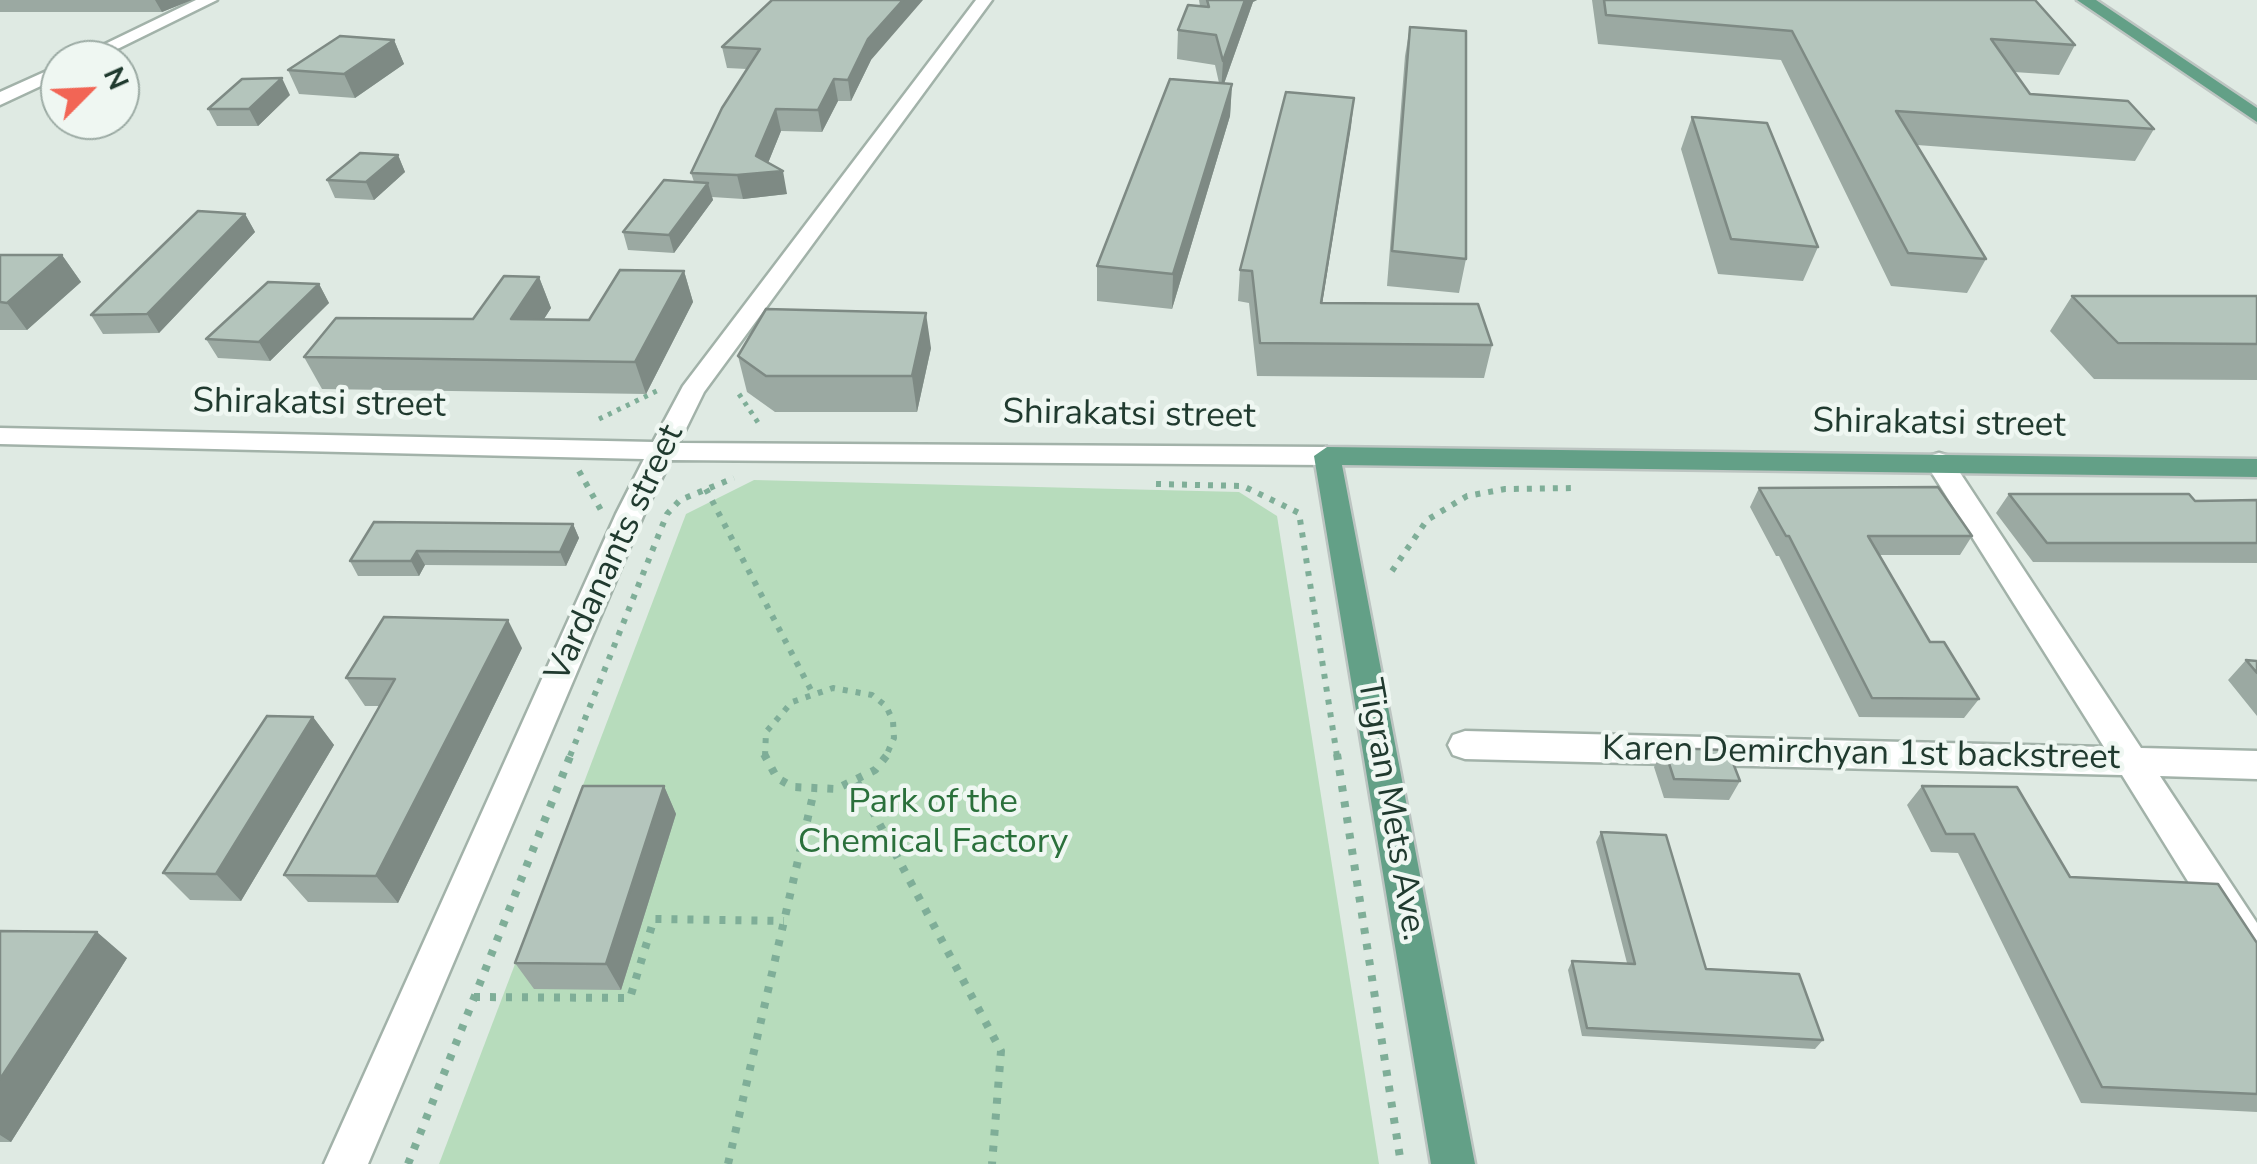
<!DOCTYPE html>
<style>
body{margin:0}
#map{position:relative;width:2257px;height:1164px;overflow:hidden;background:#dfeae3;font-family:"Nunito Sans",sans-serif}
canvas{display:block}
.north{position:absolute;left:40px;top:40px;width:100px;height:100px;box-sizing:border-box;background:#eff7f2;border:2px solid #9caba4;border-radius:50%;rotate:66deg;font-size:28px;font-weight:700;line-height:40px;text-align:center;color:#203a2f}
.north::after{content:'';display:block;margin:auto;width:35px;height:45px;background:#f26555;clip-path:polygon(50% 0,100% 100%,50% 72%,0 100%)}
</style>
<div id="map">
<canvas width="2257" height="1164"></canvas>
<div class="north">N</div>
</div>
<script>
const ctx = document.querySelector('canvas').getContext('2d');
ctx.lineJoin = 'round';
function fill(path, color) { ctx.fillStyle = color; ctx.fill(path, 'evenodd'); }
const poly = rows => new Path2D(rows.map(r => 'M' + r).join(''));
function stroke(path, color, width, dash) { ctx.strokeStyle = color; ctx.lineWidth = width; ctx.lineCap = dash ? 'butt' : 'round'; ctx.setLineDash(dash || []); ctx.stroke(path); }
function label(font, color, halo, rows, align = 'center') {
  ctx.font = font + ' "Nunito Sans",sans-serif'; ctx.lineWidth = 9; ctx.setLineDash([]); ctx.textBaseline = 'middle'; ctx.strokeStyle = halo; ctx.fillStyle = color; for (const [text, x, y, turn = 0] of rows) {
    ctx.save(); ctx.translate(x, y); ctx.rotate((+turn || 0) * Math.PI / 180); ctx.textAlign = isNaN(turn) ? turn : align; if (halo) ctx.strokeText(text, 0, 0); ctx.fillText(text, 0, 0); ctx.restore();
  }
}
const green = poly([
 [754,480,1239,492,1277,516,1379,1164,439,1164,686,514]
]);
const pathFar2 = poly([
 [739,394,759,424],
 [599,419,661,389]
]);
const pathFar1 = poly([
 [579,471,602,512],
 [1156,484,1243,486,1299,513,1337,756],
 [706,489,812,692],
 [1392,571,1427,520,1467,496,1505,489,1577,488],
 [570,756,667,514,680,500,734,478],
 [765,756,766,732,792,702,833,688,872,695,886,706,893,721,894,738,886,756]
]);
const path = poly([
 [764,754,777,778,793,787,836,789,875,770,888,754],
 [1337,754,1401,1164],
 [857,782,1001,1051,992,1164],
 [474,997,630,998,654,919,784,921],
 [408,1164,571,754],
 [728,1164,814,791]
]);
const minor = poly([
 [196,0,217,0,95,60,72,60,196,0],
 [976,0,992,0,704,392,679,443,1327,447,1340,456,1327,465,671,460,644,514,368,1164,324,1164,616,514,644,459,0,444,0,428,653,442,683,386,976,0],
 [60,65,60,77,0,105,0,92,60,65],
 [1939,453,1949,456,2141,748,2257,751,2257,779,2160,776,2257,923,2257,975,2243,970,2122,775,1465,759,1453,755,1448,745,1453,735,1465,731,2104,747,1925,462,1929,456,1939,453]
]);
const major = poly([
 [2077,0,2096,0,2257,108,2257,122,2077,0],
 [1327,447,2257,459,2257,477,1342,465,1475,1164,1431,1164,1314,456,1327,447]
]);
const wall = poly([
 [0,0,192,0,162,12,0,12],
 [772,0,871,60,851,101,838,101,822,132,781,131,768,163,787,194,743,199,712,197,713,200,674,253,628,250,623,232,694,182,691,173,747,69,727,68,722,47],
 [1199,0,1257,0,1253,2,1224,84,1232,84,1230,116,1172,309,1097,301,1097,266,1219,83,1215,65,1177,59,1178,30,1200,6],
 [1592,0,2035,0,2075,45,2059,75,2014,72,2030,94,2154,129,2135,161,1917,145,1986,259,1967,293,1891,286,1781,60,1598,44],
 [1410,27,1466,259,1459,293,1387,286,1405,56],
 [394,40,404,64,355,98,299,94,288,70],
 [290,95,258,126,217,126,208,109],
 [1354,98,1322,303,1492,345,1484,378,1257,376,1249,303,1238,301,1240,270],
 [1692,117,1818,247,1803,281,1718,274,1681,149],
 [398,155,405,172,374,200,335,198,327,180],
 [245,214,255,232,159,333,103,334,91,315],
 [0,255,62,255,81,282,27,330,0,330],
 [684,271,693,302,646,394,322,389,304,357,473,319,539,277,551,308,544,319,589,320],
 [319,284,329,303,270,361,218,358,206,339],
 [2072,296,2257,296,2257,380,2094,379,2050,331],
 [931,348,917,412,775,412,747,392,738,356],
 [1759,488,1972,536,1960,555,1880,555,1930,642,1979,699,1964,718,1859,717,1779,556,1776,556,1750,507],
 [2009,494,2195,501,2257,500,2257,563,2033,562,1996,513],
 [573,524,579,538,566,566,425,565,419,576,358,576,350,561],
 [522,648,398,903,308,902,284,875,379,706,365,706,346,678],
 [2246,660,2257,661,2257,716,2228,680],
 [313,717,334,745,241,901,190,900,163,873],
 [1664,748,1740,781,1729,800,1664,798,1654,767],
 [664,786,676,814,621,990,534,989,515,963],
 [1922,786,2070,877,2257,943,2257,1112,2081,1103,1958,853,1931,852,1907,805],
 [1601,832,1706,969,1823,1040,1815,1049,1582,1036,1568,970,1572,961,1627,963,1596,842],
 [0,931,127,958,11,1142,0,1142]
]);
const shadedWall = poly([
 [155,0,192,0,162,12],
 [903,0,923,0,871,60,851,101,848,80,868,39],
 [1245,0,1257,0,1253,2,1221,92,1223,61],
 [394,40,404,64,355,98,344,74],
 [282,78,290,95,258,126,249,109],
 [834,79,838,101,822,132,818,110],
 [1232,84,1230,116,1172,309,1173,274],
 [1354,98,1351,127,1317,335,1321,303],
 [776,109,781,131,764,173,783,171,787,194,743,199,737,175,756,156],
 [398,155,405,172,374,200,366,182],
 [708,183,713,200,674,253,669,235],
 [245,214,255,232,159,333,147,314],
 [62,255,81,282,27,330,7,303],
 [684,271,693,302,646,394,635,362],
 [539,277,551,308,524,350,511,319],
 [319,284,329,303,270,361,259,342],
 [926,313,931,348,917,412,912,376],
 [573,524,579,538,566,566,560,552],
 [417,551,425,565,419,576,411,561],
 [508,620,522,648,398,903,376,876],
 [313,717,334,745,241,901,216,874],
 [664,786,676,814,621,990,606,964],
 [97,932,127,958,11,1142,0,1135,0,1079]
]);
const building = poly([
 [772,0,903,0,868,39,848,80,834,79,818,110,776,109,756,156,783,171,737,175,691,173,722,108,760,49,722,47,772,0],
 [1207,0,1245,0,1223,61,1216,35,1178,30,1188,5,1209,7,1207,0],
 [1604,0,2035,0,2075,45,1991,39,2030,94,2128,101,2154,129,1896,111,1986,259,1908,253,1792,31,1606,15,1604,0],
 [1410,27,1466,31,1466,259,1392,251,1410,27],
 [340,36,394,40,344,74,288,70,340,36],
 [282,78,249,109,208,109,242,79,282,78],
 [1170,79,1232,84,1173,274,1097,266,1170,79],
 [1286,92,1354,98,1321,303,1478,304,1492,345,1260,343,1252,271,1240,270,1286,92],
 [1692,117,1767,123,1818,247,1731,239,1692,117],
 [360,153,398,155,366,182,327,180,360,153],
 [664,180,708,183,669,235,623,232,664,180],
 [198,211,245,214,147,314,91,315,198,211],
 [0,255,62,255,7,303,0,302,0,255],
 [620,270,684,271,635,362,304,357,336,318,473,319,504,276,539,277,511,319,589,320,620,270],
 [268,282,319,284,259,342,206,339,268,282],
 [2072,296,2257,296,2257,344,2118,343,2072,296],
 [766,309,926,313,912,376,766,376,738,356,766,309],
 [1938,487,1972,536,1868,536,1930,642,1944,642,1979,699,1872,698,1789,536,1786,536,1759,488,1938,487],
 [2009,494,2189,494,2195,501,2257,500,2257,543,2047,543,2009,494],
 [374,522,573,524,560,552,417,551,411,561,350,561,374,522],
 [384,617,508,620,376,876,284,875,395,679,346,678,384,617],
 [2246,660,2257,661,2257,673,2246,660],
 [267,716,313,717,216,874,163,873,267,716],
 [1664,748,1728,750,1740,781,1674,779,1664,748],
 [583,786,664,786,606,964,515,963,583,786],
 [1922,786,2017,787,2070,877,2218,884,2257,943,2257,1094,2102,1087,1974,834,1946,834,1922,786],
 [1601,832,1666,835,1706,969,1799,974,1823,1040,1587,1028,1572,961,1635,964,1601,832],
 [0,931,97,932,0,1079,0,931]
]);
const streetNames = [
 ["Shirakatsi street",319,405,1],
 ["Shirakatsi street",1129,416,1],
 ["Shirakatsi street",1939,425,1],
 ["Vardanants street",616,554,-65],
 ["Karen Demirchyan 1st backstreet",1861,755,1],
 ["Tigran Mets Ave.",1390,810,80]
];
const parkNames = [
 ["Park of the",933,804],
 ["Chemical Factory",933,844]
];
fill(green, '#b7dcbc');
stroke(minor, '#a2b2a9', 5);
stroke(major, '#bcc4c1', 5);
stroke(pathFar2, '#7fae98', 5, [4, 6]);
stroke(pathFar1, '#7fae98', 6, [5, 8]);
stroke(path, '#7fae98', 8, [6, 10]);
fill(minor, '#fff');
fill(major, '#63a087');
fill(wall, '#9ba9a2');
fill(shadedWall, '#7e8a84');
fill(building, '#b4c5bc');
stroke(building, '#7e8a84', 2.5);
label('35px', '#203a2f', '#eff7f2', streetNames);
label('35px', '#2a703b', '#eff7f2', parkNames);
</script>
